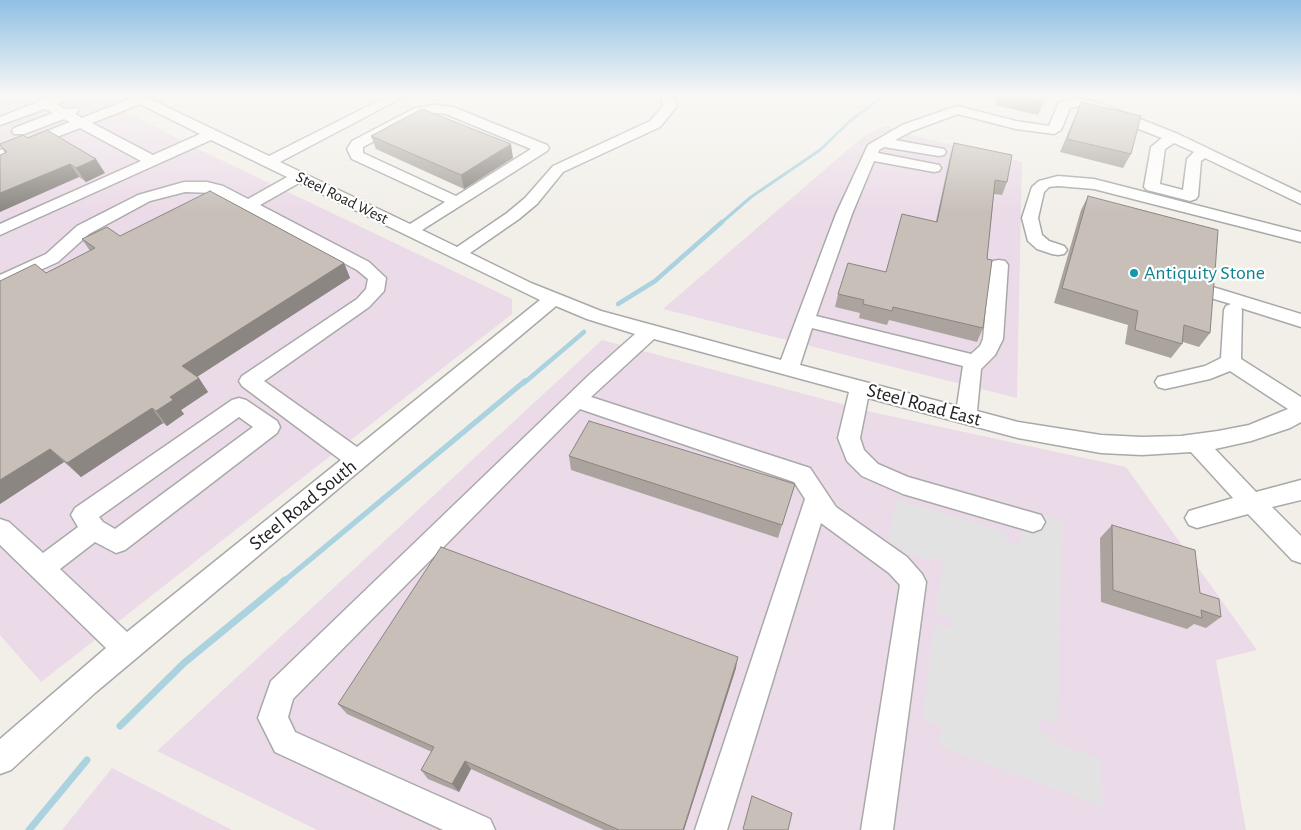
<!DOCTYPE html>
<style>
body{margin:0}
canvas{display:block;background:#f2efe9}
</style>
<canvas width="1301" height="830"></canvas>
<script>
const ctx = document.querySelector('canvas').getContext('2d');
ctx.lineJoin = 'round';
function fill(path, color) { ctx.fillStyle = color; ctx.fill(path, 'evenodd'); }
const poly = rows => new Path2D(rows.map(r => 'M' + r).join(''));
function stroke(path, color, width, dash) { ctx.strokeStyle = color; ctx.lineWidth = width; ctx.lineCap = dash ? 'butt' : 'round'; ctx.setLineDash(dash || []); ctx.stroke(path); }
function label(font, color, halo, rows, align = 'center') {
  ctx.font = font + ' "Alegreya Sans",sans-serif'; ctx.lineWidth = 4.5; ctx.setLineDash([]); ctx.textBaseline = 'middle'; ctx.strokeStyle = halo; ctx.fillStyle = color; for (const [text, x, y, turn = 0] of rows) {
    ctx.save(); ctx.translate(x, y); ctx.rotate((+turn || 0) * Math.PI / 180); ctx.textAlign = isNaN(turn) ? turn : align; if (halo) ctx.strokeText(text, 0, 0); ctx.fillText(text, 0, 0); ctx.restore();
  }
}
const industrial = poly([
 [0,95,94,95,202,151,512,299,512,314,41,682,0,635],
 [886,125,908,134,1022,162,1017,398,663,309,865,135],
 [602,340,872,412,1126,467,1257,650,1216,660,1246,830,317,830,157,751],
 [112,768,232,830,62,830]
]);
const parking = poly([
 [896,499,1005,532,1005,540,1018,544,1021,541,1024,511,1062,521,1058,725,1043,720,1039,721,1038,726,1049,737,1059,744,1100,759,1103,807,939,746,941,726,922,720,934,625,950,627,954,624,949,617,936,611,943,560,929,557,926,559,904,552,902,548,888,543]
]);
const streamFar3 = poly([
 [721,223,751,197,820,150,849,122,884,95]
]);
const streamFar2 = poly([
 [618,304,655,281,722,222],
 [524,383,584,332]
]);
const streamFar1 = poly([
 [283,582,525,381]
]);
const stream = poly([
 [120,726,184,663,285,580],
 [29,830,87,760]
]);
const minor = poly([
 [56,95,75,95,57,104,65,109,77,108,79,111,75,114,82,118,129,99,125,95,142,95,269,156,390,95,407,95,280,162,410,224,445,202,352,159,347,149,352,141,415,108,435,105,453,107,547,145,549,148,547,151,422,230,457,247,507,213,525,198,553,166,650,121,663,106,661,95,674,95,677,106,660,127,563,172,537,204,519,219,470,253,531,283,601,311,781,360,836,214,868,145,902,125,957,106,1016,121,1049,126,1059,102,1079,98,1102,104,1178,134,1301,193,1301,204,1205,158,1201,161,1198,196,1196,199,1190,201,1147,190,1144,187,1151,147,1162,138,1079,106,1070,108,1061,130,1054,134,1016,129,958,114,912,131,895,140,944,149,946,152,944,155,939,156,884,147,879,150,878,153,934,164,939,165,941,168,939,171,934,172,874,161,852,214,816,316,971,354,980,346,983,339,990,265,993,261,999,260,1005,261,1008,265,1003,339,995,355,981,369,977,411,1018,422,1101,435,1142,437,1181,436,1218,431,1249,425,1288,409,1230,371,1210,379,1165,389,1158,387,1155,382,1158,377,1205,366,1221,358,1224,310,1226,306,1231,304,1204,296,1201,292,1204,288,1210,286,1216,288,1301,314,1301,327,1241,308,1242,310,1241,359,1301,397,1301,422,1290,428,1251,441,1215,449,1256,492,1301,480,1301,500,1272,507,1301,536,1301,563,1292,560,1248,514,1197,528,1189,525,1185,518,1189,511,1233,498,1191,452,1142,455,1101,453,1018,438,868,398,860,438,864,450,878,464,908,477,1041,515,1045,522,1041,529,1033,532,903,494,862,476,847,461,838,438,849,392,654,339,591,397,810,468,836,507,907,557,922,574,926,582,893,830,861,830,900,585,889,573,821,523,727,830,695,830,805,499,794,482,580,409,293,699,288,717,295,732,490,819,495,830,443,830,275,752,258,718,271,681,589,375,635,334,587,319,556,306,96,692,11,770,0,774,0,739,106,648,0,545,0,519,9,522,43,553,78,527,71,515,75,508,232,400,239,398,246,400,277,421,280,427,277,433,125,550,116,553,95,542,60,569,127,632,341,460,242,386,239,381,242,376,357,299,366,289,368,279,357,270,214,193,185,192,150,201,89,234,58,262,0,288,0,275,46,254,77,226,138,195,184,182,207,182,223,186,248,199,287,177,211,140,0,235,0,224,141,161,80,128,0,159,0,150,70,122,64,119,24,134,14,134,12,131,14,128,53,113,45,109,0,125,0,117,56,95],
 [140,104,200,134,153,155,92,123,140,104],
 [435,113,446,114,531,149,456,196,363,153,363,147,423,115,435,113],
 [1174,143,1194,152,1187,159,1183,190,1160,184,1165,149,1174,143],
 [299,183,540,300,357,447,264,381,369,307,384,291,386,278,369,262,260,205,299,183],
 [812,328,963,366,957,406,800,365,812,328],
 [239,417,253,427,115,529,103,522,99,517,239,417],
 [1058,176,1094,179,1301,232,1301,242,1094,189,1058,186,1049,187,1044,192,1038,218,1042,235,1049,241,1064,246,1067,250,1064,254,1058,255,1052,254,1037,249,1028,241,1022,218,1032,187,1039,181,1058,176]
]);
const wall = poly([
 [999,95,1047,95,1038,115,995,105],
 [1081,102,1131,154,1123,168,1060,152],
 [371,136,513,158,464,189,376,149],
 [28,138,105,173,86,182,79,177,5,153,0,146],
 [954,143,1007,182,1002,195,994,194,987,259,983,328,977,342,889,320,887,325,859,318,860,313,835,307,838,294,885,272,936,221,950,156],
 [1088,196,1215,272,1210,278,1210,333,1199,347,1183,342,1182,344,1171,358,1125,344,1128,325,1054,303,1081,210],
 [120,236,344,263,350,278,197,377,208,392,181,410,184,414,167,426,163,423,81,477,64,462,0,504,46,273,90,251,82,239],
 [569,456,795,484,778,538,571,470],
 [1112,525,1200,593,1221,617,1206,628,1194,624,1187,629,1101,602,1100,538],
 [736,668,684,830,604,830,471,769,459,792,428,779,421,770,432,752,347,714,338,704]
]);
const shadedWall = poly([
 [511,144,513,158,464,189,461,175],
 [96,159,105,173,86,182,76,168],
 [70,164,79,177,0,212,0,193],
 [344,263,350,278,192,380,182,366],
 [199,378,208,392,181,410,184,414,167,426,156,411,170,397],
 [152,408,163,423,81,477,67,463],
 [50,449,64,462,0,504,0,480],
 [738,657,736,668,684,830,683,830],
 [465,761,471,769,459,792,452,784]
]);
const building = poly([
 [1016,95,1047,95,1044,102,1016,95],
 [1081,102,1141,116,1131,154,1067,139,1081,102],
 [422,109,511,144,461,175,371,136,422,109],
 [47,130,96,159,76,168,70,164,0,193,0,155,7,152,0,145,0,144,23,135,28,138,47,130],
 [954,143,1012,155,1007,182,995,180,987,259,992,260,983,328,893,307,892,311,863,304,864,300,838,294,848,263,886,272,902,214,937,222,954,143],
 [210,191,344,263,182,366,199,378,170,397,173,400,156,411,152,408,67,463,50,449,0,480,0,281,35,264,46,273,95,248,82,239,107,227,120,236,210,191],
 [1088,196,1218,230,1215,272,1210,278,1214,283,1210,333,1184,325,1182,344,1135,330,1138,311,1062,288,1088,196],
 [589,421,795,484,782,525,569,456,589,421],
 [1112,525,1195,550,1200,593,1219,599,1221,617,1201,610,1202,618,1113,590,1112,525],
 [441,547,738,657,683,830,619,830,465,761,452,784,421,770,434,747,338,704,441,547],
 [752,796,792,813,788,830,745,830,743,829,752,796]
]);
const markers = [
 [1134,273,5,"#0f9aa8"]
];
const farStreetnames = [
 ["Steel Road West",342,198,26]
];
const cultureNames = [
 ["Antiquity Stone",1144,273]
];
const streetNames = [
 ["Steel Road East",924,405,15],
 ["Steel Road South",303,505,-39]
];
fill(industrial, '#ebdbe8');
fill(parking, '#e2e2e2');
stroke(streamFar3, '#aad3df', 3);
stroke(streamFar2, '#aad3df', 4.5);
stroke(streamFar1, '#aad3df', 5.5);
stroke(stream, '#aad3df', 7);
stroke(minor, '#a9a9a9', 3);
fill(minor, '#fff');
fill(wall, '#aba49e');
fill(shadedWall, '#8b8681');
fill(building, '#c7bfb8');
stroke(building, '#8b8681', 1);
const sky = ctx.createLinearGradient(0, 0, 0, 212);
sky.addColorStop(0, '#8fc0e4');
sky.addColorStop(0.45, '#f9f8f5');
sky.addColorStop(1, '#f9f8f500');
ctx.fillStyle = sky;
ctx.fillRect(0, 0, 1301, 212);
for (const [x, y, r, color] of markers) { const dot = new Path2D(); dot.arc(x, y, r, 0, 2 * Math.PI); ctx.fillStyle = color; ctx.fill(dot); stroke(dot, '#fff', 2); }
label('16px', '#222', '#fff', farStreetnames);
label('20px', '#0d838f', '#fff', cultureNames, 'left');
label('20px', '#222', '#fff', streetNames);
</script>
